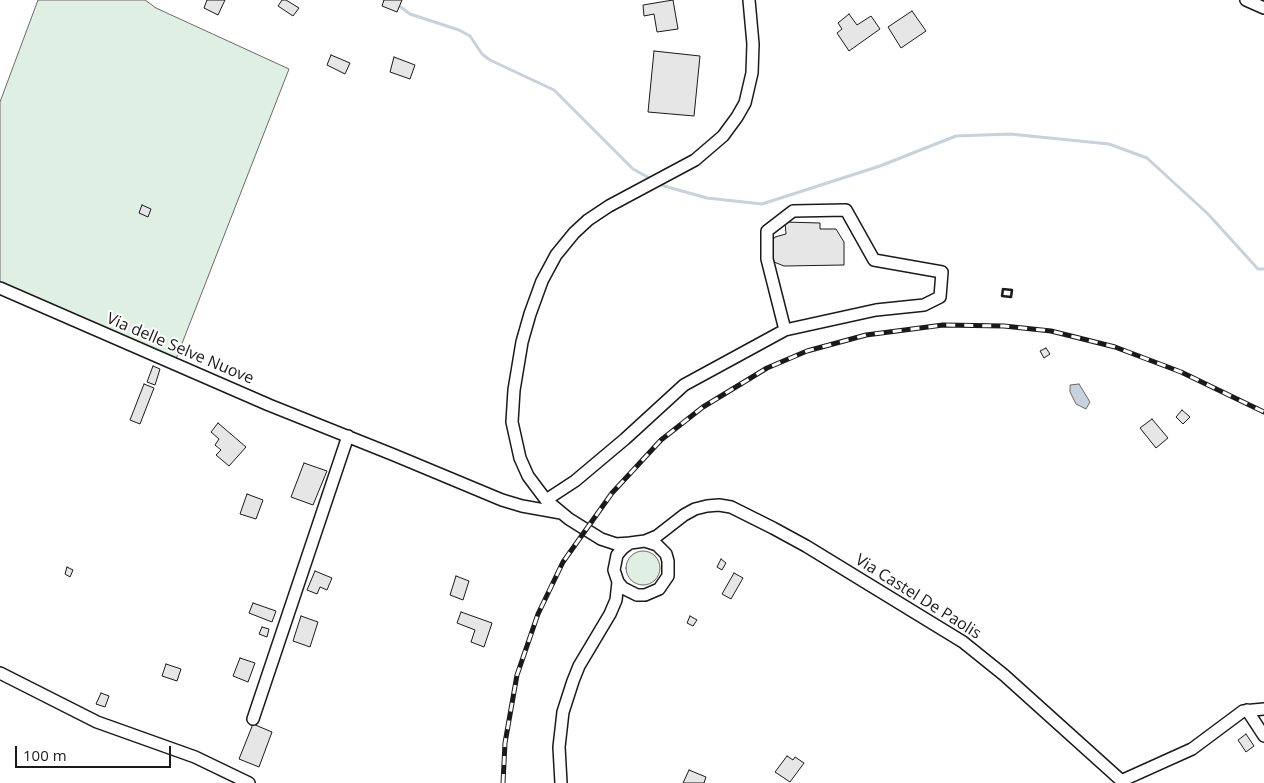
<!DOCTYPE html>
<style>
body{margin:0}
#map{position:relative;width:1264px;height:783px;overflow:hidden;background:#fff;font-family:"Open Sans",sans-serif}
canvas{display:block}
.scale{position:absolute;left:15px;top:746px;width:156px;height:22px;box-sizing:border-box;border:2px solid #1a1a1a;border-top:0;padding-left:6px;font-size:15px;line-height:18px;white-space:nowrap;color:#1a1a1a;-webkit-text-stroke:4px #fff;paint-order:stroke}
</style>
<div id="map">
<canvas width="1264" height="783"></canvas>
<div class="scale">100 m</div>
</div>
<script>
const ctx = document.querySelector('canvas').getContext('2d');
ctx.lineJoin = 'round';
function fill(path, color) { ctx.fillStyle = color; ctx.fill(path, 'evenodd'); }
const poly = rows => new Path2D(rows.map(r => 'M' + r).join(''));
function stroke(path, color, width, dash) { ctx.strokeStyle = color; ctx.lineWidth = width; ctx.lineCap = dash ? 'butt' : 'round'; ctx.setLineDash(dash || []); ctx.stroke(path); }
function label(font, color, halo, rows, align = 'center') {
  ctx.font = font + ' "Open Sans",sans-serif'; ctx.lineWidth = 4; ctx.setLineDash([]); ctx.textBaseline = 'middle'; ctx.strokeStyle = halo; ctx.fillStyle = color; for (const [text, x, y, turn = 0] of rows) {
    ctx.save(); ctx.translate(x, y); ctx.rotate((+turn || 0) * Math.PI / 180); ctx.textAlign = isNaN(turn) ? turn : align; if (halo) ctx.strokeText(text, 0, 0); ctx.fillText(text, 0, 0); ctx.restore();
  }
}
const green = poly([
 [38,0,145,0,156,8,289,69,174,364,0,287,0,102,38,0],
 '626 568a17 17 0 1 1 34 0a17 17 0 1 1-34 0Z'
]);
const water = poly([
 [1079,384,1090,402,1086,409,1076,404,1070,392,1070,385,1079,384]
]);
const stream = poly([
 [398,5,410,14,459,30,470,36,482,54,490,60,554,90,633,169,653,180],
 [658,183,664,186,707,198,762,204,880,166,956,136,1010,134,1109,144,1147,158,1208,214,1258,269,1264,269]
]);
const building = poly([
 [207,0,225,0,218,15,204,8,207,0],
 [282,0,286,0,299,8,293,16,278,6,282,0],
 [384,0,402,0,397,12,382,6,384,0],
 [673,0,678,29,657,32,654,14,644,16,643,5,673,0],
 [912,11,926,31,901,48,888,27,912,11],
 [849,14,857,25,871,16,880,29,849,51,837,33,842,29,838,23,849,14],
 [654,51,700,56,694,116,648,112,654,51],
 [331,55,350,63,345,74,327,65,331,55],
 [394,57,415,65,410,79,390,72,394,57],
 [142,205,151,209,148,217,139,213,142,205],
 [785,222,820,223,820,229,836,229,844,242,844,265,784,266,774,262,769,254,770,244,775,237,786,234,785,222],
 [1046,348,1050,354,1044,358,1040,351,1046,348],
 [153,366,160,369,155,385,147,382,153,366],
 [144,384,154,388,140,424,130,420,144,384],
 [1182,410,1190,417,1183,424,1176,417,1182,410],
 [1152,419,1168,438,1156,448,1140,428,1152,419],
 [218,423,246,447,229,466,216,455,221,450,215,445,219,439,211,432,218,423],
 [304,463,327,471,313,505,291,497,304,463],
 [247,494,263,500,256,519,240,514,247,494],
 [721,559,726,563,722,570,717,567,721,559],
 [67,567,73,570,70,577,65,574,67,567],
 [315,571,332,578,327,590,320,587,317,594,307,590,315,571],
 [734,573,743,578,731,599,722,594,734,573],
 [456,576,469,581,463,600,450,595,456,576],
 [253,603,276,611,272,622,249,613,253,603],
 [461,612,492,623,484,647,471,642,475,630,457,623,461,612],
 [301,616,318,622,310,647,293,641,301,616],
 [690,616,697,620,693,626,687,623,690,616],
 [262,627,269,629,267,637,259,634,262,627],
 [240,658,255,663,248,682,233,676,240,658],
 [166,664,181,669,177,681,162,676,166,664],
 [101,693,109,696,105,707,96,704,101,693],
 [253,724,272,732,259,767,239,759,253,724],
 [1246,734,1254,746,1246,752,1238,740,1246,734],
 [787,756,793,760,795,757,804,763,790,782,775,772,787,756],
 [689,770,706,777,704,783,683,783,689,770]
]);
const minor = poly([
 [1246,0,1264,8],
 [0,288,269,405,394,455,502,500,522,506,561,513],
 [546,500,575,481,625,439,684,385,785,330,876,310,924,305,940,297,942,272,874,260,846,210,793,211,767,231,767,259,785,330],
 [645,541,657,536,684,515,695,509,707,506,719,505,731,507,773,528,806,546,963,642,1004,675,1124,783],
 [630,543,616,544,601,539,569,519,546,500,528,476,520,458,512,422,514,390,522,342,530,314,542,281,556,255,574,233,588,220,609,206,695,160,723,136,737,117,745,103,752,73,753,44,749,0],
 [0,673,97,722,195,757,249,783],
 [1247,710,1264,736],
 [253,719,348,436],
 [1121,781,1192,749,1243,711,1264,709],
 [561,783,559,747,563,712,573,681,579,666,610,614,616,600,618,582,614,570,617,555,623,548,630,543,645,541,657,545,666,554,668,561,668,576,659,589,645,595,637,595,623,588,618,582]
]);
const rail = poly([
 [503,783,505,743,517,675,538,614,563,562,612,493,661,440,703,407,767,368,807,351,866,335,943,325,1004,326,1051,331,1115,347,1181,372,1264,412]
]);
const wall = poly([
 [1003,289,1012,290,1011,297,1002,296,1003,289]
]);
const streetNames = [
 ["Via delle Selve Nuove",180,349,23],
 ["Via Castel De Paolis",918,597,32]
];
fill(green, '#e0efe3');
stroke(green, '#6a6a6a', 1);
fill(water, '#c6d2dc');
stroke(water, '#6a6a6a', 1);
stroke(stream, '#c6d2dc', 3);
fill(building, '#e6e6e6');
stroke(building, '#1a1a1a', 1);
stroke(minor, '#1a1a1a', 14);
stroke(minor, '#fff', 11);
stroke(rail, '#1a1a1a', 5);
stroke(rail, '#fff', 3, [9]);
stroke(wall, '#1a1a1a', 2.5);
label('16px', '#1a1a1a', '#fff', streetNames);
</script>
